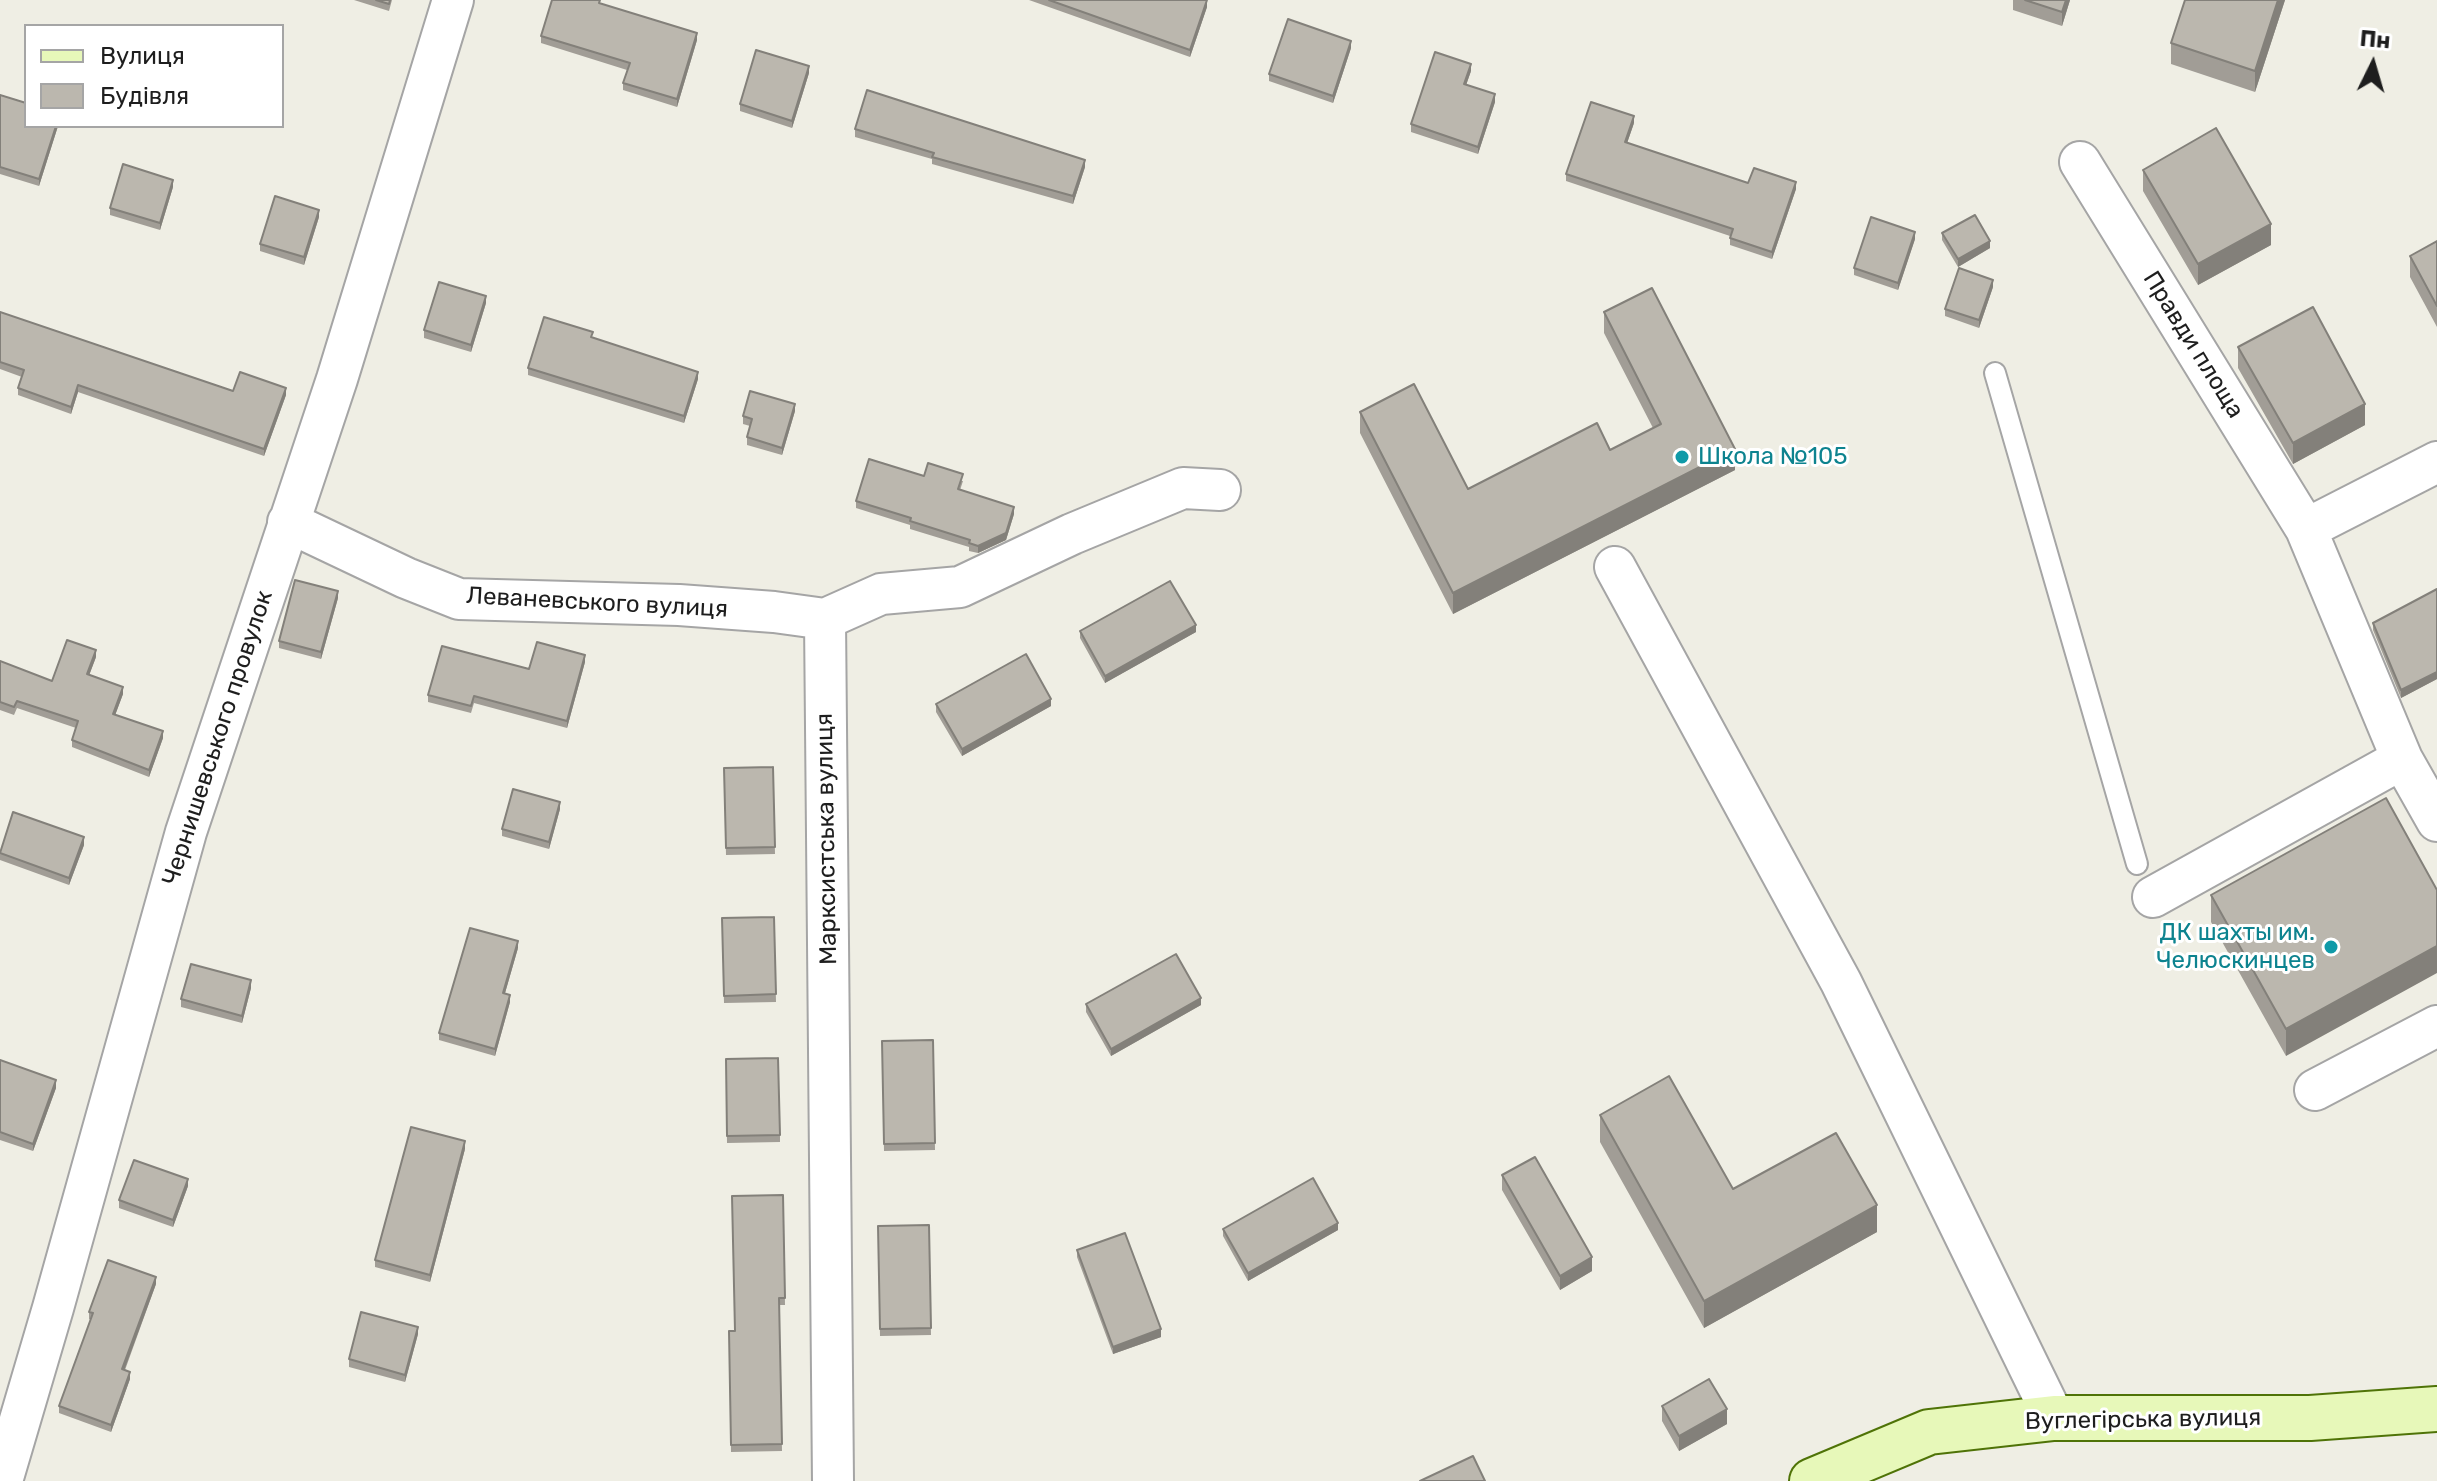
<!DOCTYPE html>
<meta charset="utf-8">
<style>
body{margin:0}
#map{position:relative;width:2437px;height:1481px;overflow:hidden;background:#efeee4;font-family:Rubik,sans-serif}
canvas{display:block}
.legend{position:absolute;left:24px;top:24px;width:260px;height:104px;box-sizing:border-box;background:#fff;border:2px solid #a5a5a5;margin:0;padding:10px 14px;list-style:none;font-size:24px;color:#1e1e1e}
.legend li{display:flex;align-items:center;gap:16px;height:40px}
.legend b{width:40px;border:2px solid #a5a5a5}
.north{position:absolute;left:2333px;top:24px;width:80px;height:80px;-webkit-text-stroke:6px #fff;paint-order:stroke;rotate:5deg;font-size:22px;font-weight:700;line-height:32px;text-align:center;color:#1e1e1e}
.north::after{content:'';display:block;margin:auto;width:28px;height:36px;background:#1e1e1e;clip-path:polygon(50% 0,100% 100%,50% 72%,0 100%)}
</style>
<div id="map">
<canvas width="2437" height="1481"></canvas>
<ul class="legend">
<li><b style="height:10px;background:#e7f8b9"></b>Вулиця</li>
<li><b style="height:22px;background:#bbb7ae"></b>Будівля</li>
</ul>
<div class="north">Пн</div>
</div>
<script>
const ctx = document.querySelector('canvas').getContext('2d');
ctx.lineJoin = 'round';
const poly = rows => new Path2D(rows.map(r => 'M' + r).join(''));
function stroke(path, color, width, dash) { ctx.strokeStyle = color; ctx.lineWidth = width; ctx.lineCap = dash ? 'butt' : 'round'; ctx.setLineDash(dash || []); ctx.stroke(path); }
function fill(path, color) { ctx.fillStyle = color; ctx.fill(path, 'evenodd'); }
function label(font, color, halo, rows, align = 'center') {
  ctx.font = font + ' Rubik,sans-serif'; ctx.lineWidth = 6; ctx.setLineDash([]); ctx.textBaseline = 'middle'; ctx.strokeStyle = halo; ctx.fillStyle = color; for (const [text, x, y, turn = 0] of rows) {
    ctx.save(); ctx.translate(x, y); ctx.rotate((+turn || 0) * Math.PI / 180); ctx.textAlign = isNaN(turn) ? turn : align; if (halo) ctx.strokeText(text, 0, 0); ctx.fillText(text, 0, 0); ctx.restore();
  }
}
const lane = poly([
 [1995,373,2137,864]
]);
const street = poly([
 [2080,162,2306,529,2402,759,2437,821],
 [288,522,406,578,459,599,679,605,774,612,825,619],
 [2306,529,2437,462],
 [1615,567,1841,982,2054,1418],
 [825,619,833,1481],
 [825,619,881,594,960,587,1072,534,1183,488,1220,490],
 [2153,897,2402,759],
 [2315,1090,2437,1026],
 [2,1481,53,1308,186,832,337,379,453,0]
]);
const secondary = poly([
 [1812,1481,1929,1432,2054,1418,2310,1418,2437,1409]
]);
const wall = poly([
 [354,0,392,0,389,11],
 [1029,0,1207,0,1207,7,1190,57],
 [2013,0,2070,0,2062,26,2013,10],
 [2185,0,2285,0,2255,92,2171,64,2171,43],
 [600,3,697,40,677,107,623,90,623,83,627,70,541,43,541,36],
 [1351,48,1333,103,1269,81,1269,74],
 [1471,71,1466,85,1495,102,1478,154,1411,132,1411,124],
 [809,73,792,128,740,111,740,104],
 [0,95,58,126,39,186,0,174],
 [1634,123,1627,143,1748,183,1796,189,1772,259,1730,245,1730,236,1566,181,1566,174],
 [855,129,1085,167,1073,204,932,164,932,159,855,137],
 [2143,170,2271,245,2198,285,2143,191],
 [173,187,160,230,110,215,110,208],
 [319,217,304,265,260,251,260,244],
 [1942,233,1990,248,1958,267,1942,240],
 [1915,239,1898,290,1854,275,1854,268],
 [2437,241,2437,327,2410,277,2410,256],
 [1993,287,1979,328,1945,316,1945,309],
 [486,303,471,352,424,338,424,330],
 [0,312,233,391,286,395,264,456,78,392,71,414,18,395,18,388,22,377,0,369],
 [1604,312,1735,470,1453,614,1360,433,1360,412,1468,489,1610,450,1653,428,1604,333],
 [2238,347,2365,425,2293,464,2238,368],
 [528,368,698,379,684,423,528,375],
 [795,411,782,455,747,445,747,437,750,426,743,424,743,416],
 [924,476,963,481,960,490,1014,514,1006,540,978,553,969,551,969,547,910,529,910,525,856,508,856,501],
 [2437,589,2437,679,2401,698,2373,630,2373,623],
 [338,598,321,659,279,648,279,641],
 [1080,631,1196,632,1105,683,1080,638],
 [96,657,89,675,123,694,115,715,163,738,149,777,72,747,72,740,76,728,17,708,14,715,0,710,0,661,52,681],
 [585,662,567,728,474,703,471,713,428,702,428,695,529,669],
 [936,704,1051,706,962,756,936,712],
 [773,767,775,854,726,855,724,768],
 [2386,798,2286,1056,2211,922,2211,895],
 [560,809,549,849,502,836,502,829],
 [84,845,69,885,0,860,0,850],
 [774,917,776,1002,724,1003,722,918],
 [518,948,505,993,510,1002,495,1056,439,1040,439,1033],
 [251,988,242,1023,181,1007,181,999],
 [1086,1004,1201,1005,1111,1056,1086,1012],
 [933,1040,935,1150,884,1151,882,1041],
 [726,1059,780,1135,780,1142,727,1143],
 [0,1060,56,1088,33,1151,0,1140],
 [1600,1115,1733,1189,1877,1232,1704,1328,1600,1142],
 [465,1149,430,1282,375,1267,375,1260],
 [1502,1175,1592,1271,1560,1290,1502,1190],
 [188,1186,173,1227,119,1208,119,1200],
 [783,1195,785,1305,779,1305,782,1451,731,1452,729,1331,734,1331],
 [929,1225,931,1335,880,1336,878,1226],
 [1223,1229,1338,1230,1248,1281,1223,1236],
 [1077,1250,1161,1337,1113,1354,1077,1257],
 [156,1284,125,1370,130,1379,111,1432,59,1413,59,1406,91,1320,89,1319,89,1312],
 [418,1334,405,1382,349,1367,349,1359],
 [1662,1406,1727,1424,1679,1451,1662,1421]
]);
const shadedWall = poly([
 [1207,0,1207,7,1190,57,1190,50],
 [2066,0,2070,0,2062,26,2062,12],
 [2278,0,2285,0,2255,92,2255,71],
 [697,33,697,40,677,107,677,99],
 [1351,41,1351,48,1333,103,1333,96],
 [1471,64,1471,71,1464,91,1464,84],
 [809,66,809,73,792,128,792,121],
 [1495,94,1495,102,1478,154,1478,147],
 [1634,116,1634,123,1625,149,1625,142],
 [56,126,58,126,39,186,39,179],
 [1085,160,1085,167,1073,204,1073,196],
 [173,180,173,187,160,230,160,223],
 [1796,182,1796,189,1772,259,1772,252],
 [319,210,319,217,304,265,304,257],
 [2271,224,2271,245,2198,285,2198,264],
 [1915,232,1915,239,1898,290,1898,283],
 [1990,241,1990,248,1958,267,1958,259],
 [1993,280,1993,287,1979,328,1979,320],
 [486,296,486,303,471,352,471,345],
 [698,372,698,379,684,423,684,416],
 [78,385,78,392,71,414,71,407],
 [286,388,286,395,264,456,264,449],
 [795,404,795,411,782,455,782,448],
 [2365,404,2365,425,2293,464,2293,443],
 [1735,449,1735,470,1453,614,1453,593],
 [1014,507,1014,514,1006,540,978,553,978,546],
 [338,591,338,598,321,659,321,652],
 [1196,625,1196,632,1105,683,1105,676],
 [96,650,96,657,87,681,87,674],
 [585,655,585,662,567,728,567,721],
 [2437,672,2437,679,2401,698,2401,690],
 [123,687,123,694,113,721,113,714],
 [1051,699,1051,706,962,756,962,749],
 [163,731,163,738,149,777,149,770],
 [560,802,560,809,549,849,549,842],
 [84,837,84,845,69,885,69,878],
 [518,941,518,948,503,1000,503,993],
 [2437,946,2437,973,2286,1056,2286,1029],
 [251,980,251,988,242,1023,242,1016],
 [510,995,510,1002,495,1056,495,1049],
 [1201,998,1201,1005,1111,1056,1111,1049],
 [56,1080,56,1088,33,1151,33,1144],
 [465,1141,465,1149,430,1282,430,1275],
 [188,1179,188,1186,173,1227,173,1220],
 [1877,1205,1877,1232,1704,1328,1704,1301],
 [1338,1223,1338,1230,1248,1281,1248,1273],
 [1592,1257,1592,1271,1560,1290,1560,1276],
 [156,1277,156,1284,122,1376,122,1369],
 [418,1327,418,1334,405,1382,405,1375],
 [1161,1329,1161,1337,1113,1354,1113,1347],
 [130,1372,130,1379,111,1432,111,1425],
 [1727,1409,1727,1424,1679,1451,1679,1436]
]);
const building = poly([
 [376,0,390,0,389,4,376,0],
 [552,0,600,0,599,3,697,33,677,99,623,83,630,63,541,36,552,0],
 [1049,0,1207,0,1190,50,1049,0],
 [2025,0,2066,0,2062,12,2025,0],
 [2185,0,2278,0,2255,71,2171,43,2185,0],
 [1288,19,1351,41,1333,96,1269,74,1288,19],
 [756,50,809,66,792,121,740,104,756,50],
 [1435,52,1471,64,1464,84,1495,94,1478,147,1411,124,1435,52],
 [867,90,1085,160,1073,196,932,157,934,153,855,129,867,90],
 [0,95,26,103,26,126,56,126,39,179,0,167,0,95],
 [1591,102,1634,116,1625,142,1748,183,1754,168,1796,182,1772,252,1730,238,1733,229,1566,174,1591,102],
 [2216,128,2271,224,2198,264,2143,170,2216,128],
 [123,164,173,180,160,223,110,208,123,164],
 [275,196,319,210,304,257,260,244,275,196],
 [1975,215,1990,241,1958,259,1942,233,1975,215],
 [1871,217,1915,232,1898,283,1854,268,1871,217],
 [2437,241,2437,306,2410,256,2437,241],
 [1959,268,1993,280,1979,320,1945,309,1959,268],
 [439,282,486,296,471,345,424,330,439,282],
 [1652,288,1735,449,1453,593,1360,412,1414,384,1468,489,1597,423,1610,450,1661,424,1604,312,1652,288],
 [2313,307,2365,404,2293,443,2238,347,2313,307],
 [0,312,233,391,240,372,286,388,264,449,78,385,71,407,18,388,24,370,0,362,0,312],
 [544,317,593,332,591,337,698,372,684,416,528,368,544,317],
 [750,391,795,404,782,448,747,437,752,419,743,416,750,391],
 [869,459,924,476,928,463,963,474,958,489,1014,507,1006,533,978,546,969,543,970,540,910,521,911,518,856,501,869,459],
 [295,580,338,591,321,652,279,641,295,580],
 [1170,581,1196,625,1105,676,1080,631,1170,581],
 [2437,589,2437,672,2401,690,2373,623,2437,589],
 [67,640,96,650,87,674,123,687,113,714,163,731,149,770,72,740,78,721,17,701,14,707,0,702,0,661,52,681,67,640],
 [537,642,585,655,567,721,474,696,471,706,428,695,442,646,529,669,537,642],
 [1026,654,1051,699,962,749,936,704,1026,654],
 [773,767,775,847,726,848,724,768,773,767],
 [513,789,560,802,549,842,502,829,513,789],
 [2386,798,2437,890,2437,946,2286,1029,2211,895,2386,798],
 [13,812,84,837,69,878,0,853,13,812],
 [774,917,776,994,724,996,722,918,774,917],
 [470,928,518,941,503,993,510,995,495,1049,439,1033,470,928],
 [1176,954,1201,998,1111,1049,1086,1004,1176,954],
 [191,964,251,980,242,1016,181,999,191,964],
 [933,1040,935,1143,884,1144,882,1041,933,1040],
 [778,1058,780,1135,727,1136,726,1059,778,1058],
 [0,1060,56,1080,33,1144,0,1132,0,1060],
 [1669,1076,1733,1189,1836,1133,1877,1205,1704,1301,1600,1115,1669,1076],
 [411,1127,465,1141,430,1275,375,1260,411,1127],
 [1535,1157,1592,1257,1560,1276,1502,1175,1535,1157],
 [134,1160,188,1179,173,1220,119,1200,134,1160],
 [1313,1178,1338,1223,1248,1273,1223,1229,1313,1178],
 [783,1195,785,1298,779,1298,782,1444,731,1445,729,1331,735,1331,732,1196,783,1195],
 [929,1225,931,1328,880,1329,878,1226,929,1225],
 [1125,1233,1161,1329,1113,1347,1077,1250,1125,1233],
 [108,1260,156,1277,122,1369,130,1372,111,1425,59,1406,93,1313,89,1312,108,1260],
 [361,1312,418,1327,405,1375,349,1359,361,1312],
 [1709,1379,1727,1409,1679,1436,1662,1406,1709,1379],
 [1473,1456,1485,1481,1420,1481,1473,1456]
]);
const markers = [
 [1682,457,8,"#0f9aa8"],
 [2331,947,8,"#0f9aa8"]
];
const streetNames = [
 ["Правди площа",2193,345,58],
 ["Леваневського вулиця",597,603,3],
 ["Чернишевського провулок",218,738,-72],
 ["Марксистська вулиця",827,839,-91],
 ["Вуглегірська вулиця",2143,1420,-1]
];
const cultureNames = [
 ["Школа №105",1698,457],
 ["ДК шахты им.",2315,933,"right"],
 ["Челюскинцев",2315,961,"right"]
];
stroke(lane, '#a5a5a5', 24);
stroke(street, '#a5a5a5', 44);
stroke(secondary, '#4f7307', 48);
stroke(lane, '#fff', 20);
stroke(street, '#fff', 40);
stroke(secondary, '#e7f8b9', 44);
fill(wall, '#a19d96');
fill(shadedWall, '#83807a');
fill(building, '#bbb7ae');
stroke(building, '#83807a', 2);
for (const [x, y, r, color] of markers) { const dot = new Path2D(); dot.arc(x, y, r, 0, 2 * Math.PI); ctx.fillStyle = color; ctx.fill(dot); stroke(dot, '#fff', 3); }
label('24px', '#1e1e1e', '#fff', streetNames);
label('24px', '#0d838f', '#fff', cultureNames, 'left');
</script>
